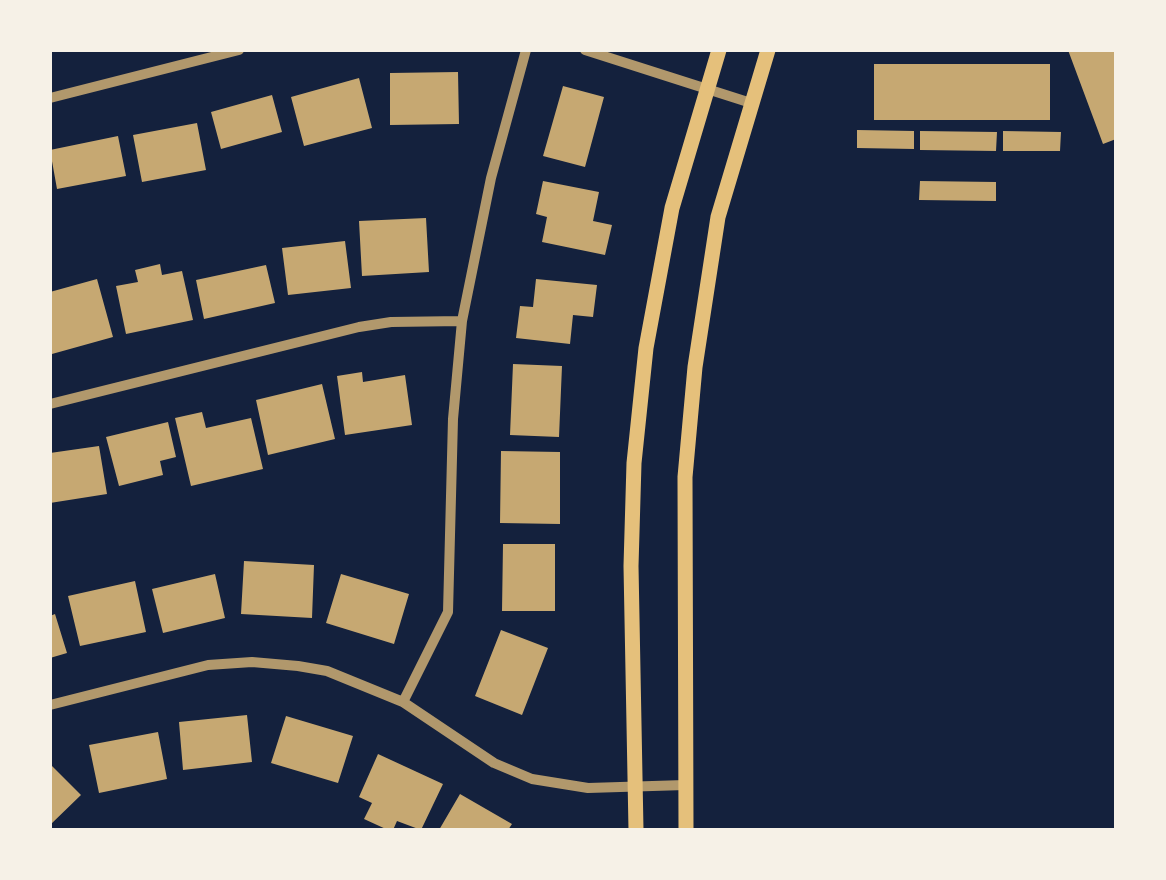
<!DOCTYPE html>
<style>
body{margin:0}
#map{position:relative;width:1166px;height:880px;overflow:hidden;background:#14213d;font-family:"Zilla Slab",serif}
canvas{display:block}
.frame{position:absolute;inset:0;border:52px solid #f6f1e7;pointer-events:none}
</style>
<div id="map">
<canvas width="1166" height="880"></canvas>
<div class="frame"></div>
</div>
<script>
const ctx = document.querySelector('canvas').getContext('2d');
ctx.lineJoin = 'round';
function fill(path, color) { ctx.fillStyle = color; ctx.fill(path, 'evenodd'); }
const poly = rows => new Path2D(rows.map(r => 'M' + r).join(''));
function stroke(path, color, width, dash) { ctx.strokeStyle = color; ctx.lineWidth = width; ctx.lineCap = dash ? 'butt' : 'round'; ctx.setLineDash(dash || []); ctx.stroke(path); }
const building = poly([
 [1068,50,1116,50,1116,139,1103,144],
 [874,64,1050,64,1050,120,874,120],
 [458,72,459,124,390,125,390,73],
 [359,78,372,128,304,146,291,97],
 [563,86,604,97,585,167,543,156],
 [272,95,282,132,221,149,211,112],
 [197,123,206,170,142,182,133,135],
 [857,130,914,131,914,149,857,148],
 [920,131,997,132,996,151,920,150],
 [1003,131,1061,132,1060,151,1003,151],
 [118,136,126,176,57,189,50,150],
 [543,181,599,192,593,221,612,225,605,255,542,242,547,217,536,214],
 [920,181,996,182,996,201,919,200],
 [426,218,429,272,362,276,359,221],
 [345,241,351,288,288,295,282,248],
 [160,264,162,275,182,271,193,320,126,334,116,286,138,282,135,270],
 [266,265,275,303,204,319,196,280],
 [97,279,113,337,52,354,50,292],
 [536,279,597,285,593,317,573,315,570,344,516,338,520,306,533,307],
 [513,364,562,366,559,437,510,435],
 [362,372,363,382,405,375,412,425,345,435,337,376],
 [322,384,335,439,268,455,256,400],
 [202,412,206,428,251,418,263,469,191,486,175,418],
 [168,422,176,457,160,461,163,475,119,486,106,437],
 [99,446,107,494,50,503,50,453],
 [501,451,560,452,560,524,500,523],
 [503,544,555,544,555,611,502,611],
 [244,561,314,565,312,618,241,614],
 [215,574,225,618,163,633,152,589],
 [341,574,409,594,394,644,326,623],
 [135,581,146,632,80,646,68,596],
 [55,614,67,653,50,658,50,616],
 [501,630,548,648,522,715,475,696],
 [247,715,252,762,183,770,179,722],
 [286,716,353,736,338,783,271,763],
 [158,732,167,779,99,793,89,745],
 [378,754,443,784,421,830,397,821,393,830,388,830,364,819,372,803,359,797],
 [50,764,81,795,50,825],
 [460,794,512,824,508,830,439,830]
]);
const minor = poly([
 [585,50,751,103],
 [50,98,239,50],
 [50,404,359,327,391,322,462,321],
 [403,702,448,612,453,419,462,321,491,178,526,50],
 [50,705,208,665,252,662,298,666,327,671,403,702,494,763,532,779,588,788,685,785]
]);
const secondary = poly([
 [636,830,631,566,634,463,646,348,672,208,719,50],
 [686,830,685,477,695,367,718,217,768,50]
]);
fill(building, '#c6a872');
stroke(minor, '#b1986c', 10);
stroke(secondary, '#e5c07b', 15);
</script>
